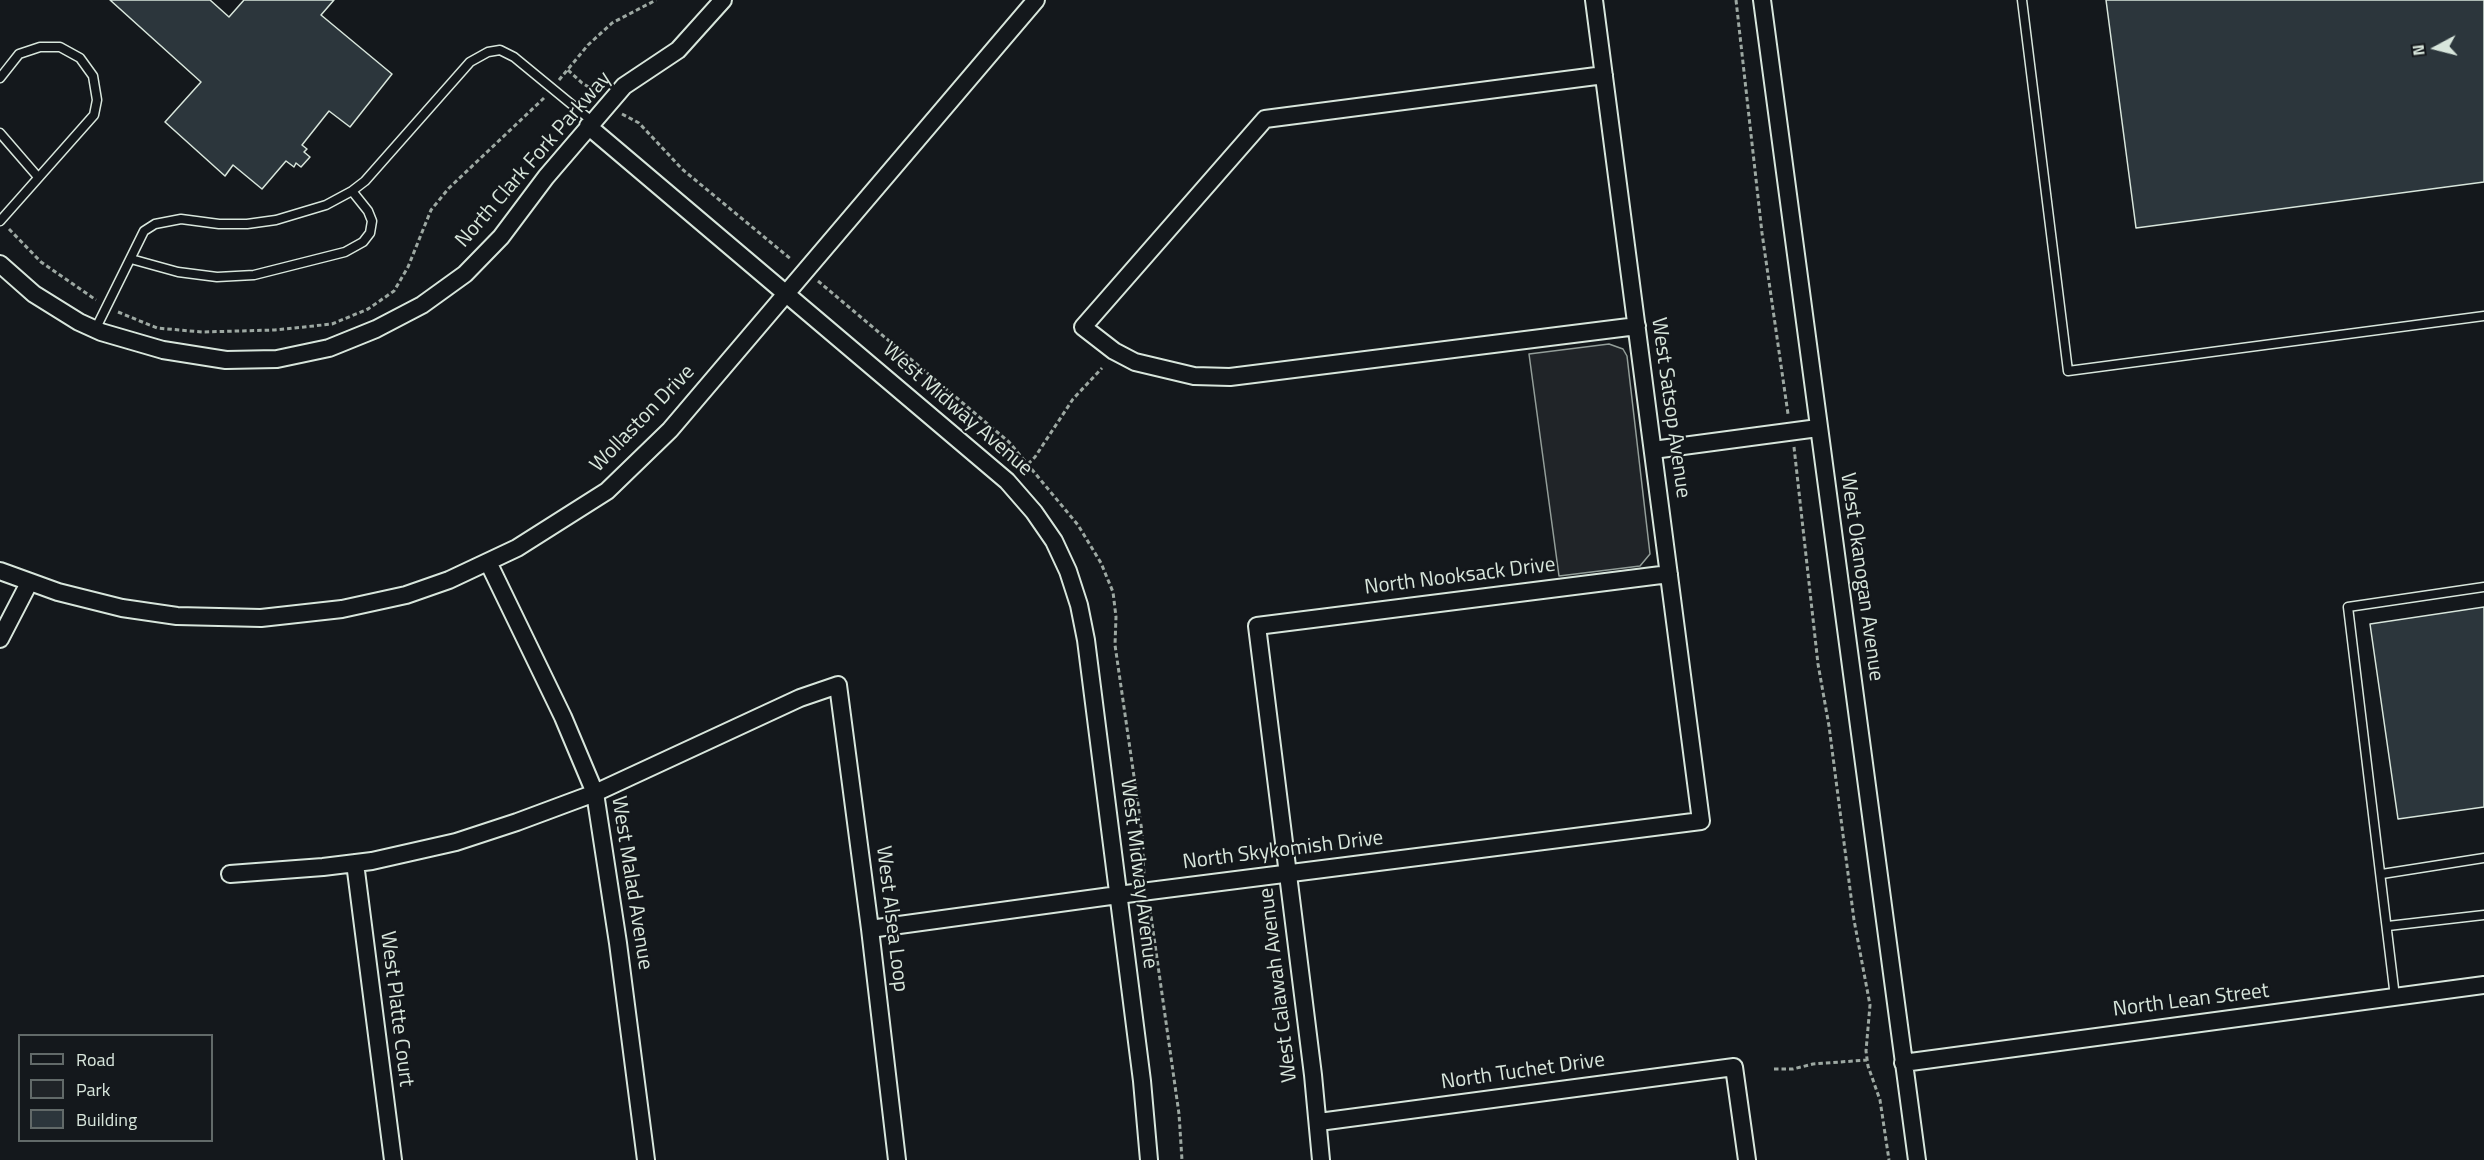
<!DOCTYPE html>
<style>
body{margin:0}
#map{position:relative;width:2484px;height:1160px;overflow:hidden;background:#14181c;font-family:"Titillium Web",sans-serif}
canvas{display:block}
.legend{position:absolute;left:18px;top:1034px;width:195px;height:108px;box-sizing:border-box;background:#14181c;border:2px solid #626a69;margin:0;padding:8px 10px;list-style:none;font-size:18px;color:#d8e6dc}
.legend li{display:flex;align-items:center;gap:12px;height:30px}
.legend b{width:30px;border:2px solid #626a69}
.north{position:absolute;left:2406px;top:18px;width:60px;height:60px;-webkit-text-stroke:4px #14181c;paint-order:stroke;rotate:263deg;font-size:16px;font-weight:700;line-height:24px;text-align:center;color:#d8e6dc}
.north::after{content:'';display:block;margin:auto;width:21px;height:27px;background:#d8e6dc;clip-path:polygon(50% 0,100% 100%,50% 72%,0 100%)}
</style>
<div id="map">
<canvas width="2484" height="1160"></canvas>
<ul class="legend">
<li><b style="height:8px;background:#14181c"></b>Road</li>
<li><b style="height:16px;background:#202428"></b>Park</li>
<li><b style="height:16px;background:#2c363c"></b>Building</li>
</ul>
<div class="north">N</div>
</div>
<script>
const ctx = document.querySelector('canvas').getContext('2d');
ctx.lineJoin = 'round';
function fill(path, color) { ctx.fillStyle = color; ctx.fill(path, 'evenodd'); }
const poly = rows => new Path2D(rows.map(r => 'M' + r).join(''));
function stroke(path, color, width, dash) { ctx.strokeStyle = color; ctx.lineWidth = width; ctx.lineCap = dash ? 'butt' : 'round'; ctx.setLineDash(dash || []); ctx.stroke(path); }
function label(font, color, halo, rows, align = 'center') {
  ctx.font = font + ' "Titillium Web",sans-serif'; ctx.lineWidth = 4.5; ctx.setLineDash([]); ctx.textBaseline = 'middle'; ctx.strokeStyle = halo; ctx.fillStyle = color; for (const [text, x, y, turn = 0] of rows) {
    ctx.save(); ctx.translate(x, y); ctx.rotate((+turn || 0) * Math.PI / 180); ctx.textAlign = isNaN(turn) ? turn : align; if (halo) ctx.strokeText(text, 0, 0); ctx.fillText(text, 0, 0); ctx.restore();
  }
}
const green = poly([
 [1609,344,1623,349,1627,356,1650,554,1640,566,1559,576,1529,354,1609,344]
]);
const building = poly([
 [110,0,210,0,229,17,244,0,334,0,321,15,392,74,350,127,329,111,302,145,307,149,304,152,310,157,301,167,296,163,294,167,286,161,262,189,233,165,225,176,165,122,201,82,110,0],
 [2106,0,2484,0,2484,182,2136,228,2106,0],
 [2484,607,2484,807,2398,819,2370,624,2484,607]
]);
const path = poly([
 [1736,0,1762,233,1788,414],
 [568,70,582,83,597,92],
 [559,80,588,45,612,23,656,0],
 [622,114,639,123,682,169,792,260],
 [9,229,41,262,96,300],
 [818,281,1009,442,1078,525,1101,563,1113,592,1116,617,1115,645,1142,832,1144,876],
 [118,312,157,328,202,332,275,330,332,324,368,309,394,291,408,267,431,210,449,188,544,98],
 [1794,447,1818,664,1829,726,1854,920,1870,1005,1866,1051,1868,1066,1880,1100,1889,1160],
 [1028,464,1035,457,1073,399,1102,368],
 [1150,909,1179,1114,1182,1160],
 [1774,1069,1793,1069,1813,1064,1867,1060]
]);
const lane = poly([
 [2022,0,2068,371,2484,316],
 [0,78,19,54,40,47,60,47,80,58,93,76,97,100,94,115,0,221],
 [0,133,38,177],
 [131,259,178,272,217,277,254,275,345,252,363,242,370,233,372,221,368,211,352,191],
 [95,330,144,231,155,224,181,219,219,224,247,224,276,220,326,205,352,191,365,181,470,62,488,52,500,50,514,57,593,122],
 [2382,874,2484,858],
 [2388,926,2484,915],
 [2395,997,2348,607,2484,587]
]);
const street = poly([
 [1762,0,1917,1160],
 [1604,75,1265,119,1083,327,1114,351,1135,362,1194,376,1230,377,1637,326],
 [588,126,1007,481,1034,512,1054,541,1068,571,1079,605,1086,640,1142,1081,1149,1160],
 [0,264,34,294,79,322,101,332,163,350,226,360,277,359,329,348,376,329,422,305,465,274,501,237,546,177,624,86,678,50,723,0],
 [1653,450,1818,428],
 [488,562,563,717,595,793,618,943,646,1160],
 [0,571,58,592,122,608,177,616,261,618,342,609,406,595,449,580,517,548,607,491,670,430,1036,0],
 [0,639,29,583],
 [355,863,393,1160],
 [230,874,323,867,372,861,456,842,517,822,595,793,800,698,838,685,870,929,897,1160],
 [870,929,1118,895,1701,821,1594,0],
 [1903,1063,2484,985],
 [1319,1122,1734,1067,1747,1160],
 [1321,1160,1313,1075,1257,626,1669,574]
]);
const streetNames = [
 ["North Clark Fork Parkway",534,160,-49],
 ["West Satsop Avenue",1670,408,82],
 ["West Midway Avenue",957,410,41],
 ["Wollaston Drive",643,419,-46],
 ["North Nooksack Drive",1460,577,-7],
 ["West Okanogan Avenue",1861,577,82],
 ["North Skykomish Drive",1283,851,-7],
 ["West Midway Avenue",1138,874,83],
 ["West Malad Avenue",631,883,81],
 ["West Alsea Loop",891,919,83],
 ["West Calawah Avenue",1279,985,-97],
 ["North Lean Street",2191,1001,-7],
 ["West Platte Court",396,1009,83],
 ["North Tuchet Drive",1523,1072,-8]
];
fill(green, '#202428');
stroke(green, '#939e99', 1.5);
fill(building, '#2c363c');
stroke(building, '#d8e6dc', 1.5);
stroke(lane, '#d8e6dc', 11);
stroke(street, '#d8e6dc', 20);
stroke(path, '#9da8a2', 3, [4.5, 3]);
stroke(lane, '#14181c', 8);
stroke(street, '#14181c', 16);
label('21px', '#d8e6dc', '#14181c', streetNames);
</script>
